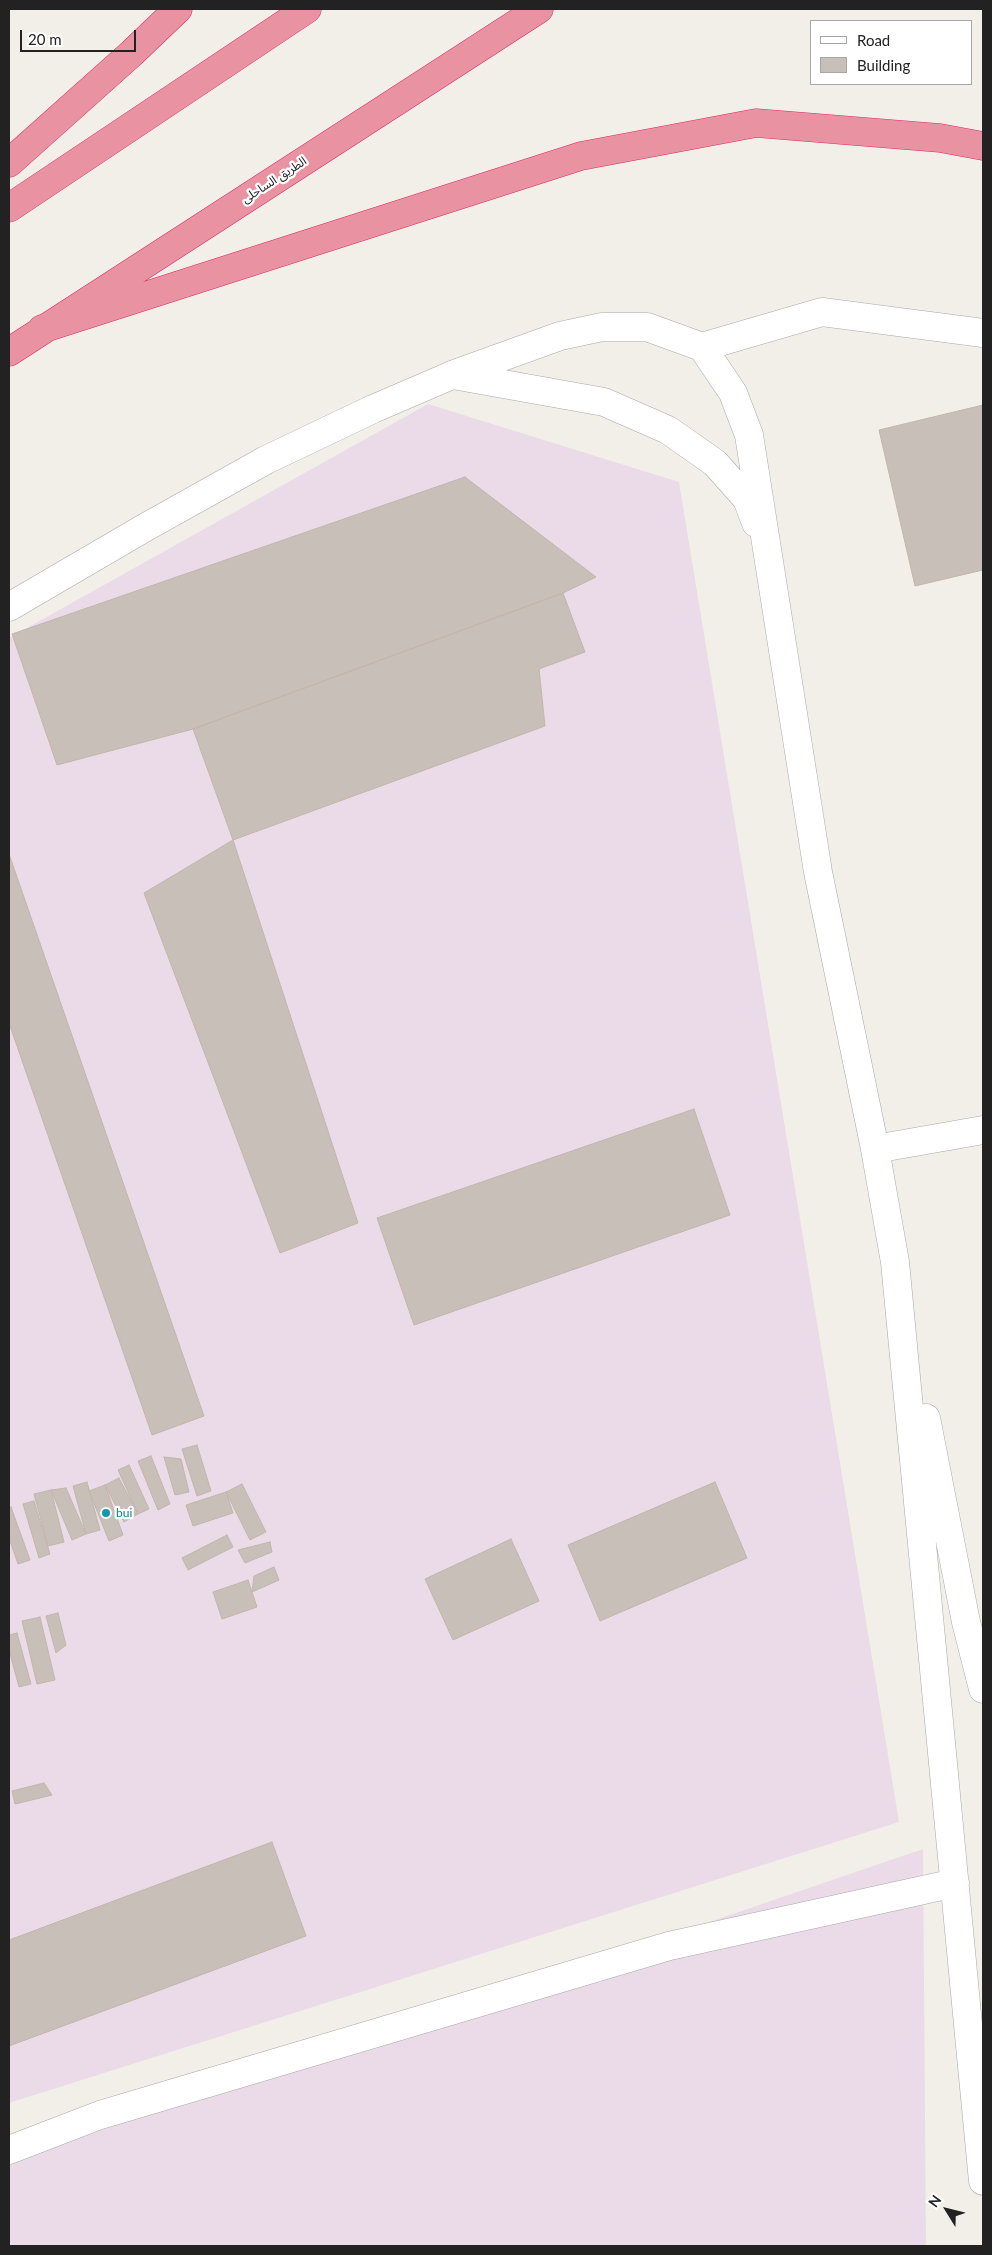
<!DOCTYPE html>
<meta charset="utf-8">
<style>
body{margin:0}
#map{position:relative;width:992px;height:2255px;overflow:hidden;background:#f2efe9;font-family:Lato,sans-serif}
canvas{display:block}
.frame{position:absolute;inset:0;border:10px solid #222;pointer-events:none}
.legend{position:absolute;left:810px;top:20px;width:162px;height:65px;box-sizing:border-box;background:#fff;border:1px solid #a7a7a7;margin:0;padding:6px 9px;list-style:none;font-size:15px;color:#222}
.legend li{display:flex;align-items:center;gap:10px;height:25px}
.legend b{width:25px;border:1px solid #a7a7a7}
.north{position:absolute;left:922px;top:2185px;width:50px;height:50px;-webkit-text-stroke:4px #fff;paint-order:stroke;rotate:306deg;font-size:14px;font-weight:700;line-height:20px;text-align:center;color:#222}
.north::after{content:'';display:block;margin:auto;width:18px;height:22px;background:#222;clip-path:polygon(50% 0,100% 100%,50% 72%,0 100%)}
.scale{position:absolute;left:20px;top:30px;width:116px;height:22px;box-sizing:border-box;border:2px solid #222;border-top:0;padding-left:6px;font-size:15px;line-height:18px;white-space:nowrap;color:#222;-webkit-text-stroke:4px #fff;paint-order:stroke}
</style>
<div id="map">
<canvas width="992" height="2255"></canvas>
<div class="frame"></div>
<ul class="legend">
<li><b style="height:6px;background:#fff"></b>Road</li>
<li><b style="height:14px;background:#c7bfb8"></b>Building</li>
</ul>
<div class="north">N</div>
<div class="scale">20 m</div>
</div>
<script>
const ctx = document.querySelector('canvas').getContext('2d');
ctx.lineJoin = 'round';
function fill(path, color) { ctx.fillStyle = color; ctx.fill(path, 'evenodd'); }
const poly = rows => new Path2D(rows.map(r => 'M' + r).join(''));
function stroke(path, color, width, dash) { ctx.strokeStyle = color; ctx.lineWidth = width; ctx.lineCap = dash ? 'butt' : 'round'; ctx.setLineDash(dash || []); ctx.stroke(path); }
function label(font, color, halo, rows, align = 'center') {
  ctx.font = font + ' Lato,"Noto Sans Arabic",sans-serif'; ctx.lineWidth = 4.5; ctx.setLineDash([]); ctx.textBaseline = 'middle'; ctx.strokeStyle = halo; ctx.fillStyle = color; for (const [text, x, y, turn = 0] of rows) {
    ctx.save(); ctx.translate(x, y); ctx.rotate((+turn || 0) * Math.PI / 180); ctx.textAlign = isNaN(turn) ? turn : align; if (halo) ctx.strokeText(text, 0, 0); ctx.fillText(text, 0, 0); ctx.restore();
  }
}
const industrial = poly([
 [428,404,679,482,899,1822,9,2103,9,638],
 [923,1849,926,2246,9,2246,9,2161]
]);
const building = poly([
 [983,405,983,570,915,586,879,430,983,405],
 [465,477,596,577,563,593,193,729,57,765,12,634,465,477],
 [563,593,585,652,539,669,545,726,233,840,193,729,563,593],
 [233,840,358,1223,280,1253,144,893,233,840],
 [9,854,204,1416,152,1435,9,1023,9,854],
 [694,1109,730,1215,414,1325,377,1218,694,1109],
 [197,1445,211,1491,197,1496,182,1449,197,1445],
 [151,1456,170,1504,158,1510,138,1461,151,1456],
 [164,1457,181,1459,189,1492,175,1495,164,1457],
 [129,1465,149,1509,138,1514,118,1470,129,1465],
 [119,1478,138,1514,124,1522,105,1485,119,1478],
 [87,1482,100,1530,86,1534,73,1486,87,1482],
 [715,1482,747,1558,600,1621,568,1545,715,1482],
 [242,1484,266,1532,250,1540,226,1492,242,1484],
 [105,1485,123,1535,109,1541,89,1491,105,1485],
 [66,1488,86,1534,72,1540,51,1490,66,1488],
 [51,1490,64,1542,48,1546,34,1494,51,1490],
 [226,1492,233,1513,193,1526,186,1505,226,1492],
 [34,1501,50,1554,39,1558,23,1504,34,1501],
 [11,1507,30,1560,18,1564,9,1538,9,1508,11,1507],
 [227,1535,233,1547,188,1570,182,1558,227,1535],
 [511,1539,539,1601,453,1640,425,1579,511,1539],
 [270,1542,272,1552,245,1563,238,1550,270,1542],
 [274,1567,279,1580,252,1592,254,1576,274,1567],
 [248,1580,257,1607,222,1619,213,1592,248,1580],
 [58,1613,66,1645,56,1653,46,1616,58,1613],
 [40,1617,55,1680,37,1684,22,1621,40,1617],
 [17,1633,31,1684,19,1687,9,1650,9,1635,17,1633],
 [44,1783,52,1795,15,1804,12,1791,44,1783],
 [272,1842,306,1936,9,2046,9,1940,272,1842]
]);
const minor = poly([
 [702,347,822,312,983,333],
 [453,375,604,402,668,430,715,463,747,499,756,523],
 [9,607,146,527,266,460,373,409,452,375,560,336,602,327,647,327,702,347,733,393,749,435,818,872,875,1149,895,1262,983,2181],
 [875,1149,983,1130],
 [926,1418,966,1622,983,1689],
 [9,2150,100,2115,669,1946,955,1883]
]);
const highway = poly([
 [9,163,132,53,178,9],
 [9,208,307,9],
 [42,329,581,156,756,123,940,138,983,146],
 [9,352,539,9]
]);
const markers = [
 [106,1513,5,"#0f9aa8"]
];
const streetNames = [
 ["الطريق الساحلى",274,180,-33]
];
const cultureNames = [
 ["bui",116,1513]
];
fill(industrial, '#ebdbe8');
fill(building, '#c7bfb8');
stroke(building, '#c4b6ab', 1);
stroke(minor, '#a9a9a9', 29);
stroke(highway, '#dc2a67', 29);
stroke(minor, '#fff', 28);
stroke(highway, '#e892a2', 28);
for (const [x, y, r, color] of markers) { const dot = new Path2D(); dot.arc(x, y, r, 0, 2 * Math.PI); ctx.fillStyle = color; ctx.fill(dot); stroke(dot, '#fff', 2); }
label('12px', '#222', '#fff', streetNames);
label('12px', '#0d838f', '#fff', cultureNames, 'left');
</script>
